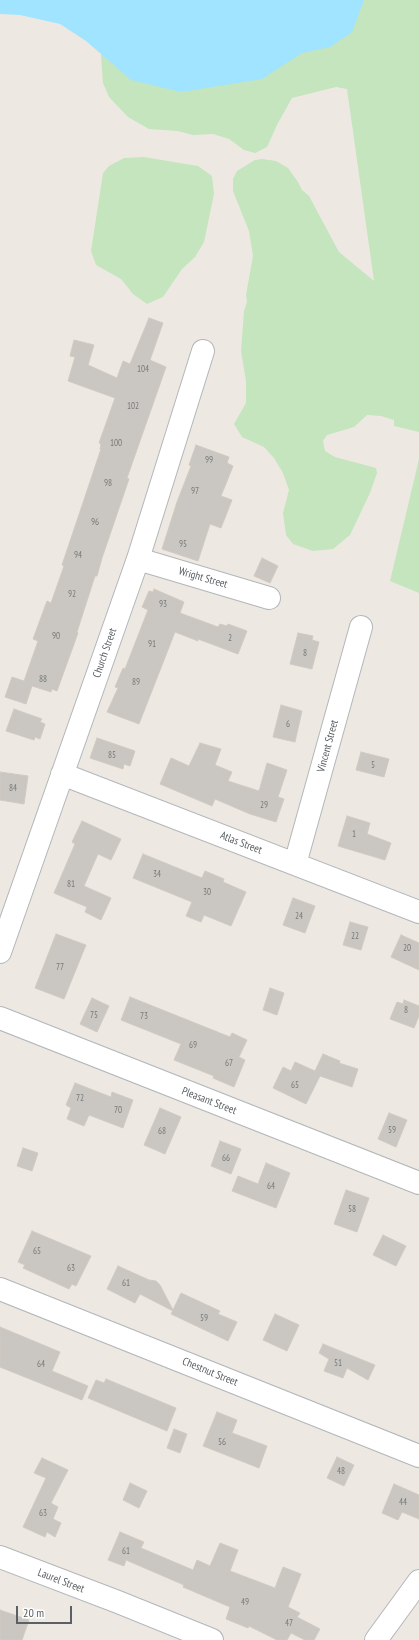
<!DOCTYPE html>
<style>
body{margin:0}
#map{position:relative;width:419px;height:1640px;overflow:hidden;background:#ede9e2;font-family:"PT Sans Narrow",sans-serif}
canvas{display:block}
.scale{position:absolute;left:16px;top:1606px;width:56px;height:18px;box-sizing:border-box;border:2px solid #5a6063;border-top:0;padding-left:5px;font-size:12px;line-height:14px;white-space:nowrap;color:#5a6063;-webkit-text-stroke:3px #fff;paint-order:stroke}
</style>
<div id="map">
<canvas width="419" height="1640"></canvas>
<div class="scale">20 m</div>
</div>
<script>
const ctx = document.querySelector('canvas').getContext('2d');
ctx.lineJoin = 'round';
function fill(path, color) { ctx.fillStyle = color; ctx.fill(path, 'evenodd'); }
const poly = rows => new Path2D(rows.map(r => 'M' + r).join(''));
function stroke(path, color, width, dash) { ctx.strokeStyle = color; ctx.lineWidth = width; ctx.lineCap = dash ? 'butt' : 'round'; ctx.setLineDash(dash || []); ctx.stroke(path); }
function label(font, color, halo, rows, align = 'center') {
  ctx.font = font + ' "PT Sans Narrow",sans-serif'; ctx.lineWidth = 3.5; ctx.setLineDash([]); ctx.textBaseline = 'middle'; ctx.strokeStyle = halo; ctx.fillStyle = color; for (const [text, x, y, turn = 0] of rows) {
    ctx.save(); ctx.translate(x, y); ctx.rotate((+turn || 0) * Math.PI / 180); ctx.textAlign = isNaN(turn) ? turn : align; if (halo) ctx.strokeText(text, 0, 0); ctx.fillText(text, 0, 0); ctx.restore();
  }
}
const green = poly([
 [110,0,419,0,419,432,394,426,394,420,381,416,367,415,354,427,327,435,323,441,325,451,335,457,376,468,377,473,370,493,350,535,333,549,313,551,293,544,286,535,283,513,289,490,283,473,274,458,264,447,242,437,234,424,246,403,246,381,241,351,244,311,247,302,246,295,253,256,249,231,233,191,233,179,237,171,255,160,262,159,276,161,288,168,298,182,302,190,309,196,339,252,374,281,347,89,336,87,292,98,278,123,267,147,255,153,244,150,229,139,213,134,193,135,178,131,149,129,128,117,109,97,103,83,101,56,104,19],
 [144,157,198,166,212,176,214,194,204,242,195,257,182,269,163,297,147,304,133,294,121,279,96,265,91,251,103,173,109,166,124,158],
 [419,459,419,593,390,581]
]);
const water = poly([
 [0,0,364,0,352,32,330,47,302,53,262,79,181,92,131,80,86,41,60,24,20,15,0,14]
]);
const building = poly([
 [149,318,163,323,150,360,166,367,127,478,129,479,102,558,97,576,95,576,77,632,78,633,57,691,52,689,51,692,32,686,26,704,5,697,12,677,24,681,38,641,33,639,47,601,51,603,64,566,62,565,101,449,100,449,101,444,99,443,115,398,68,381,75,357,70,356,74,340,94,345,88,365,117,378,123,361,130,364,149,318],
 [196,445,229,457,227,463,233,466,221,496,232,500,221,528,210,524,198,561,162,549,177,502,191,466,189,465,196,445],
 [262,558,278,566,270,583,254,576,262,558],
 [154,589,184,602,180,613,218,627,220,624,227,626,228,624,247,631,238,654,198,639,198,641,175,632,139,724,107,712,118,688,115,687,123,668,125,669,148,610,142,607,149,591,153,592,154,589],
 [298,633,313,636,312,640,319,642,312,669,290,664,298,633],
 [281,705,302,711,295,742,273,737,281,705],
 [14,709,42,719,40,722,45,724,40,739,35,737,34,740,6,731,14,709],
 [97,738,135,751,130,766,124,764,123,769,90,758,97,738],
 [200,743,221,749,215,765,232,772,228,781,259,791,267,763,287,770,278,797,284,799,276,822,250,814,215,799,212,806,160,784,171,758,189,766,200,743],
 [361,752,389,759,384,777,356,770,361,752],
 [0,772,28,776,24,804,0,800,0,772],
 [347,816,370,823,367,834,391,843,385,860,338,846,347,816],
 [82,821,121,839,111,860,98,854,84,886,111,898,101,920,85,912,87,907,54,893,75,844,72,842,82,821],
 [143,854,202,878,205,871,224,879,223,882,246,892,231,926,204,915,201,922,186,916,192,902,133,878,143,854],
 [293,898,315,906,305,933,283,925,293,898],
 [350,922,368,927,361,950,343,945,350,922],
 [56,934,86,945,64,999,35,988,56,934],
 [401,935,419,943,419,970,391,957,401,935],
 [270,988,284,993,277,1015,263,1010,270,988],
 [130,997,230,1037,232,1033,247,1040,239,1057,245,1060,234,1087,213,1078,214,1076,174,1060,181,1044,121,1020,130,997],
 [92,998,109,1006,97,1032,80,1024,92,998],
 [404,1000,419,1006,419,1016,414,1028,390,1019,397,1002,403,1004,404,1000],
 [323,1054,340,1061,339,1063,358,1069,352,1087,320,1076,306,1104,273,1088,283,1067,291,1071,295,1062,315,1071,323,1054],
 [75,1083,111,1097,112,1092,133,1100,123,1128,89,1115,84,1126,67,1119,71,1108,66,1105,75,1083],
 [160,1108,181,1117,165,1154,144,1145,160,1108],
 [389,1113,407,1120,396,1147,378,1139,389,1113],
 [220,1141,241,1149,231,1174,211,1166,220,1141],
 [23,1148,38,1153,32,1171,17,1166,23,1148],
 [266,1163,290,1173,276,1208,232,1191,238,1176,258,1184,266,1163],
 [346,1190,369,1198,357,1232,334,1224,346,1190],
 [32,1231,91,1256,76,1286,72,1284,69,1289,23,1268,25,1265,18,1262,32,1231],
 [383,1235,406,1246,396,1266,373,1255,383,1235],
 [118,1266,149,1280,156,1281,160,1285,173,1310,181,1293,220,1311,218,1314,237,1322,228,1341,171,1314,173,1311,140,1294,135,1303,107,1289,118,1266],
 [275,1314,299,1325,287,1351,263,1340,275,1314],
 [0,1327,60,1352,52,1371,88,1386,82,1400,0,1367,0,1327],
 [323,1344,375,1365,368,1380,347,1368,343,1378,324,1371,329,1359,319,1353,323,1344],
 [106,1379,176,1408,167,1431,88,1398,96,1380,104,1383,106,1379],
 [217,1412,237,1420,232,1433,267,1446,259,1468,203,1446,217,1412],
 [174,1429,187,1434,180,1453,167,1448,174,1429],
 [337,1457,354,1465,344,1486,327,1478,337,1457],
 [42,1458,68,1470,51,1503,58,1507,53,1519,61,1523,55,1537,47,1532,45,1537,23,1527,46,1478,34,1473,42,1458],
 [130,1483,147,1491,139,1508,123,1500,130,1483],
 [394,1484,419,1495,419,1519,402,1512,398,1520,382,1513,394,1484],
 [120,1532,144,1542,141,1548,193,1570,197,1560,210,1566,220,1543,238,1550,230,1571,275,1588,283,1567,301,1574,288,1607,300,1613,297,1617,320,1629,314,1640,305,1640,291,1633,287,1640,277,1640,249,1626,248,1628,226,1619,230,1607,183,1587,184,1585,126,1560,124,1566,108,1560,120,1532],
 [0,1610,29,1620,22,1640,0,1640,0,1610]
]);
const minor = poly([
 [138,559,269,598],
 [62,774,419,912],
 [295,864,361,627],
 [0,952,138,559,203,351],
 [0,1018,419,1183],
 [0,1289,419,1456],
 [0,1557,118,1602,212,1640],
 [376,1640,419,1581]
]);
const numberNames = [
 ["104",143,369],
 ["102",133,406],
 ["100",116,443],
 ["99",209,460],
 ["98",108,483],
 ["97",195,491],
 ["96",95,522],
 ["95",183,544],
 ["94",78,555],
 ["92",72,594],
 ["93",163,604],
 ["90",56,636],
 ["2",230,638],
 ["91",152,644],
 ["8",305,653],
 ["88",43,679],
 ["89",136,682],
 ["6",288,724],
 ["85",112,755],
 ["5",373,765],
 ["84",13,788],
 ["29",264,805],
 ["1",354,834],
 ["34",157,874],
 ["81",71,884],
 ["30",207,892],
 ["24",299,916],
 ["22",355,936],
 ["20",407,948],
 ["77",60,967],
 ["8",406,1010],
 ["75",94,1015],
 ["73",144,1016],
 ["69",193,1045],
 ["67",229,1063],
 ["65",295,1085],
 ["72",80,1098],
 ["70",118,1110],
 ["59",392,1130],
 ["68",162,1131],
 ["66",226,1158],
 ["64",271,1186],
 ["58",352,1209],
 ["65",37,1251],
 ["63",71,1268],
 ["61",126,1283],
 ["59",204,1318],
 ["51",338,1363],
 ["64",41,1364],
 ["56",222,1442],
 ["48",341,1471],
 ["44",403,1502],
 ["63",43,1513],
 ["61",126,1551],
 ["49",245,1602],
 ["47",289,1623]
];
const streetNames = [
 ["Wright Street",203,578,16],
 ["Church Street",105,653,-71],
 ["Vincent Street",328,746,-75],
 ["Atlas Street",241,843,21],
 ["Pleasant Street",209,1101,21],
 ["Chestnut Street",210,1372,22],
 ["Laurel Street",61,1581,21]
];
fill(green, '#c4e5be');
fill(water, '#a0e4ff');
fill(building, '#cac6c1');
stroke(building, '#d2cac0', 1);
stroke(minor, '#b3b6ba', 24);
stroke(minor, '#fff', 22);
label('9px', '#767a7a', null, numberNames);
label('11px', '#5a6063', '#fff', streetNames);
</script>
